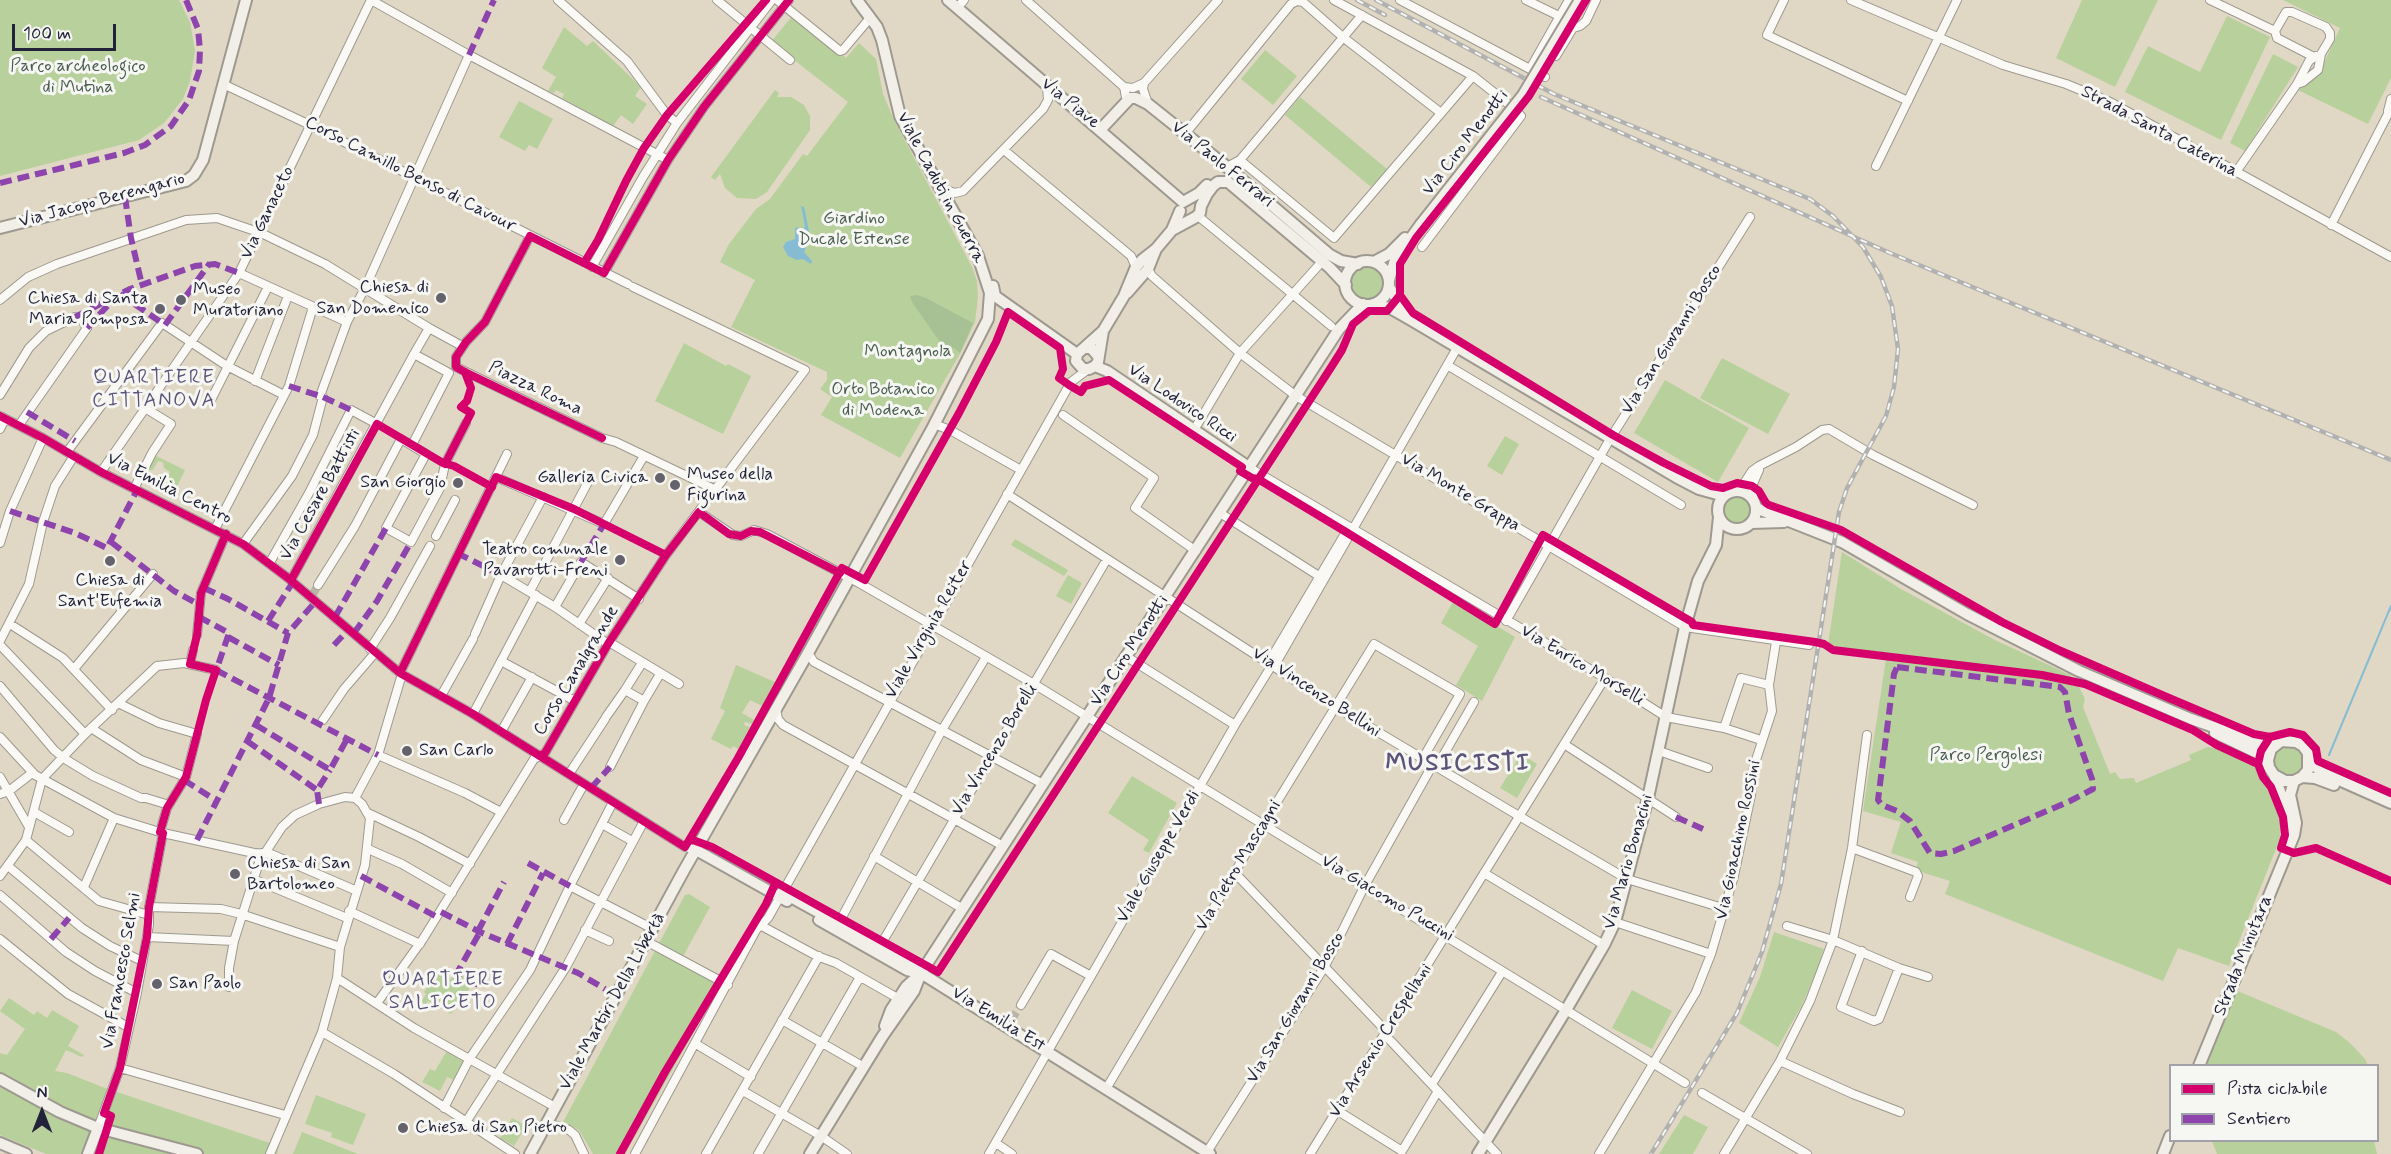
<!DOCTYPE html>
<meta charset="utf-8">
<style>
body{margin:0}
#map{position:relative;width:2391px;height:1154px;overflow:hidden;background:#e0d8c4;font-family:Mynerve,sans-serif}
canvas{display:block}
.legend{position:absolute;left:2169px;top:1064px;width:210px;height:78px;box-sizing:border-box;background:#f6f6f2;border:2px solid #a1a1a9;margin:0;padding:8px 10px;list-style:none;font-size:18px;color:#22223b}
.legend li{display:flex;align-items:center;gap:12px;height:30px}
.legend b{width:30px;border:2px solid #a1a1a9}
.north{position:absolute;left:12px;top:1082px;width:60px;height:60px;-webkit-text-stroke:4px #f6f6f2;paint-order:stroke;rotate:0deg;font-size:16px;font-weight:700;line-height:24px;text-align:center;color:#22223b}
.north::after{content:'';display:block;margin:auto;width:21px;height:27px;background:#22223b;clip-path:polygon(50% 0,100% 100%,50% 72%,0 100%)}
.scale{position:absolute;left:12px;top:24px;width:104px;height:27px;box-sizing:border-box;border:3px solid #22223b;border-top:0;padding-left:8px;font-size:18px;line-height:21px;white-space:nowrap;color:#22223b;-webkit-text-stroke:4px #f6f6f2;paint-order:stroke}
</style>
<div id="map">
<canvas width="2391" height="1154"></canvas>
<ul class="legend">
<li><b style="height:8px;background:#d6006c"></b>Pista ciclabile</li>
<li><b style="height:8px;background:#8e44ad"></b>Sentiero</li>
</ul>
<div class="north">N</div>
<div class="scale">100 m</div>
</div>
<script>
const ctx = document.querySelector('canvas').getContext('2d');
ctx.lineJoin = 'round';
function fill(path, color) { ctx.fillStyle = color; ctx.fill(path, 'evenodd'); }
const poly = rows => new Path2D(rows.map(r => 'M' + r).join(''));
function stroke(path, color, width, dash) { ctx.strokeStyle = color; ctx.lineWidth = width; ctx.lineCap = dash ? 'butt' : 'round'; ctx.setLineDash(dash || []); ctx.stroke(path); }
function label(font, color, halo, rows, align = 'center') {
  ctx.font = font + ' Mynerve,sans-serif'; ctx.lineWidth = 6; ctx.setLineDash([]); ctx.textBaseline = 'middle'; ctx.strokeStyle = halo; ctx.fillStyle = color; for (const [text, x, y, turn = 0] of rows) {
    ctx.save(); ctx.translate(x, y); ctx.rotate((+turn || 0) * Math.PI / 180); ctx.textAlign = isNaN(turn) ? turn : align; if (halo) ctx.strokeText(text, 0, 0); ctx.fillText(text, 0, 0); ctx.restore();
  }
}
const green = poly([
 [0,0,179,0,190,22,195,51,190,81,183,99,164,123,139,140,0,176],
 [2082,0,2158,0,2115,87,2056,58],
 [2391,0,2391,78,2368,124,2298,90,2319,74,2340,28,2283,0],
 [793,15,846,58,859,43,876,59,883,94,894,120,972,267,977,281,978,297,975,322,961,352,900,458,821,415,832,397,820,389,827,380,827,372,731,327,755,280,720,262,729,244,756,209,770,199,803,154,807,156,848,102,771,42],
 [2227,16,2270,37,2221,140,2125,92,2148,46,2200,72],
 [564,27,587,46,593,41,641,87,635,96,647,104,633,124,621,115,613,126,562,98,564,94,556,90,554,93,548,91,556,77,542,68],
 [1265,50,1297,76,1273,105,1241,79],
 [2273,54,2298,67,2245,151,2230,143],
 [775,90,779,93,777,97,791,97,804,105,810,116,810,130,767,192,756,199,737,198,725,188,720,174,715,180,711,177],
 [1300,97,1387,169,1371,187,1285,115],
 [519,101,553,119,537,149,529,145,525,151,499,137],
 '1352 283a16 16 0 1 1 32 0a16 16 0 1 1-32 0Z',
 [684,343,726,366,728,364,751,376,723,434,655,401],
 [1722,358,1790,394,1768,434,1700,398],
 [1665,380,1749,428,1718,482,1634,433],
 [1505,436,1519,444,1502,475,1487,466],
 [154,455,185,470,174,493,161,487,170,472,164,468,163,462,158,461,153,470,145,470],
 '1721 510a16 16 0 1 1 32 0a16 16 0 1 1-32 0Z',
 [1015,539,1068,570,1064,576,1011,545],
 [1842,552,1901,589,1993,639,2070,675,2076,681,2085,699,2083,707,2110,774,2115,772,2120,779,2134,778,2136,783,2191,760,2189,755,2208,747,2214,748,2254,766,2270,791,2280,817,2280,839,2229,966,2178,948,2163,981,1945,894,1950,881,1924,873,1916,868,1918,862,1891,853,1901,822,1863,811,1886,659,1827,651],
 [1068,575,1082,583,1071,604,1056,596],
 [1454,600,1515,637,1482,701,1456,685,1478,646,1441,623],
 [736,665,775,682,762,706,750,700,742,713,754,720,752,724,745,722,744,725,750,727,738,749,733,746,731,749,711,739,725,711,720,708],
 '2273 761a16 16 0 1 1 32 0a16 16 0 1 1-32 0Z',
 [1521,754,1537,764,1517,798,1500,788],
 [1132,776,1177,803,1149,853,1143,850,1149,840,1108,813],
 [689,894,710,907,681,960,719,983,719,987,625,1154,593,1154,579,1130,563,1122,685,895],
 [1774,932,1824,949,1816,973,1802,1005,1778,1047,1739,1023,1760,977],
 [439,971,451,979,456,971,473,984,451,1014,428,1001,426,1004,421,1002,426,994,424,992],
 [1632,990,1672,1011,1652,1049,1612,1028],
 [2235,990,2336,1032,2350,1043,2365,1059,2368,1065,2202,1066],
 [9,998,34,1015,37,1011,47,1018,52,1010,79,1026,68,1046,84,1055,82,1057,66,1050,55,1071,67,1073,105,1088,279,1146,277,1154,46,1154,0,1135,0,1053,7,1055,25,1029,0,1011],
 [448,1049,466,1058,454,1080,447,1077,440,1091,422,1082,430,1069,435,1071],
 [316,1095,366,1114,353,1145,331,1137,332,1133,305,1124],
 [1684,1115,1708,1127,1693,1154,1659,1154],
 [512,1118,526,1126,514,1146,500,1138],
 [302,1132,358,1154,293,1154],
 [2212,1141,2374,1141,2377,1154,2217,1154]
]);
const forest = poly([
 [917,295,926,298,973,323,960,353,953,347,949,355,912,302,910,296]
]);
const water = poly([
 [801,206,804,207,809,231,809,241,804,252,812,261,811,264,803,259,797,260,788,256,783,247,786,242,795,239,795,229,797,227,803,230,805,226]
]);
const stream = poly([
 [2329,755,2391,606]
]);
const streetTunnel = poly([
 [313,594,318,585],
 [1012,1019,1021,1005]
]);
const street = poly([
 [371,0,469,55,668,160],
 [558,0,627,61,667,115,677,123],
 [717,0,790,60],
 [777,0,840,51,843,50,870,18],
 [1026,0,1124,87,1127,102],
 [1334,0,1473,76,1516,110,1521,116,1422,247],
 [1400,0,1545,77],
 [1526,0,1559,16],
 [1784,0,1767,35,1908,101],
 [1851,0,2003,65,2066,84,2110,102,2391,257],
 [2210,0,2275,31],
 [957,8,964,0],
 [1563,23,1573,28,1580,26,1586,21,1596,0],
 [1547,51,1556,56,1573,28],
 [1530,69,1569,0],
 [223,84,310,125,628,284],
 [2297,84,2303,82,2318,70,2321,54,2330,39,2330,33,2326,27,2292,12,2286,12,2275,31,2277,38,2314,57],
 [1124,87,1133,88,1144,83],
 [1148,104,1143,89,1144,83,1218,0],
 [2388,111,2391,99],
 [1185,134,1291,4,1297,1,1303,2,1344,38,1441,113],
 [1004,150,1131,256,1136,267],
 [1240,160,1334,238,1473,76],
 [1876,166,1957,0],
 [1227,167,1240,160,1362,15],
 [2236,172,2297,84,2309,61,2316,56],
 [940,188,955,193,963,191,1043,109,1048,100,1047,86],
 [1198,216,1331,326],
 [2331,225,2391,108],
 [530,236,485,322,466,342,456,357,456,367,602,438,616,442,716,490],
 [592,267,643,177,677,123,772,0],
 [1148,269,1152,276,1240,353,1296,396,1685,627,1809,645],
 [239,273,347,322],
 [604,273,668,160,704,107,789,0],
 [0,300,28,277,57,264,186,220,217,218,261,233,325,264,429,328],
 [1447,365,1681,505],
 [255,381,288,296],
 [0,395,29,348,46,331,75,317,82,320,87,328,19,425],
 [211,400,268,287],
 [1063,415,1154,478,1135,508,1196,551],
 [0,416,43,438,101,472,243,544,288,578,400,673,473,714,685,847,696,850],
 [934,424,950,430,1021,470],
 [0,429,5,419],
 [1194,430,1240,353,1318,266],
 [412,445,449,373,414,354,429,328,462,346],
 [67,452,162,323,227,366,284,395],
 [1250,468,1605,678,1666,717,1724,728,1761,740],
 [101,472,239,273,371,0],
 [496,477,604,524,644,456],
 [134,489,152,453,171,424,145,408],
 [1739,491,1752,471,1759,466,1796,447,1822,430,1829,429,1873,455,1973,505],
 [1007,494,1336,707,1519,816,1627,879,1726,909],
 [1754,501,1752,486,1759,470],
 [699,512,733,535,741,536,754,530,767,534,859,583,1034,684,1685,1083],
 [1220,513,1322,578],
 [215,529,289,386,313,307],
 [436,536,455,500],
 [0,543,10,511,43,438],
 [243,544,292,476,313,435,323,397,320,396,347,322,365,288,469,55],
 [269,564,309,493,351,410,377,424],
 [501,575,555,607,608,644],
 [291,580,414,354],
 [318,585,355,526,401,439,426,454,386,528,411,542,440,488,445,464,466,423],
 [530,591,588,482],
 [555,607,581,562,639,599],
 [1506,621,1610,439,1750,217],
 [10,624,63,658,112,710],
 [579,624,608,578],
 [475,634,501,575,543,497],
 [197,635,201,593,226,534],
 [0,641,29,584,43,522,55,486,74,456],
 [609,642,679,684],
 [0,645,85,734],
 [370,649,390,618,430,546],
 [808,653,814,662,1043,784],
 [1127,657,1235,725],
 [501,661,575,701],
 [642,663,625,690,644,701,660,674],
 [190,664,193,650],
 [1272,665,1270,660,1346,532,1352,529],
 [74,669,153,574],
 [400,673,507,454],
 [0,686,54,750,65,759,93,776,141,798,146,798,169,805],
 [441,696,473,639],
 [118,703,159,723,197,734,186,777,167,808,160,832],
 [776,709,778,719,783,725,1003,846],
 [473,714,536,595],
 [606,717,625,690],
 [323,720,344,689,375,653],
 [91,728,141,760,186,777],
 [1724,728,1741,678,1769,685],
 [501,732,532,677],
 [0,737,35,775,114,818,163,833,254,853,271,854,357,891],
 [1564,744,1676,817],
 [1659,751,1708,768],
 [378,755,465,793,501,812],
 [610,767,644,701],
 [1436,768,1474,702],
 [569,774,605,719],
 [0,777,29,827],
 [0,794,9,791,32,773],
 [355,798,378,755,402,674],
 [34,812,69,832],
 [368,813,419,837,470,864],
 [564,820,584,784],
 [602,824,632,841],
 [26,840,99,901,149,915],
 [1852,848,1916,872,1918,876,1910,897],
 [368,849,402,864,452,893],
 [265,853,282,827,295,815,319,804,345,797,355,798],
 [874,856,963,909],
 [8,866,82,928,110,946,142,961],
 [1235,873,1387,1032,1388,1038,1497,1154],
 [1484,873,1604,945],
 [0,876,26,840,42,779,85,734,157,666,184,663,216,670],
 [253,879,347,918],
 [570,886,653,929],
 [84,887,114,818],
 [0,895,66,952,95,971,137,993],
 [149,907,221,909,241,914,340,947],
 [349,911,420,944],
 [841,919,942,730,986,657],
 [1615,922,1711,954],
 [760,925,817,956,836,963,901,1000],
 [1787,926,1833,940,1899,968,1928,977],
 [585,930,609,941],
 [147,937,234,941],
 [0,939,68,994,128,1027],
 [646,941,728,985],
 [883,941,1107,559],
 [1862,951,1841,1007,1874,1021,1879,1019,1899,968],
 [337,978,414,1028,555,1107],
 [229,987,229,968,234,941,262,853],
 [377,1003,423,939,534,759,545,753,608,644,666,555,805,370,633,287],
 [1021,1005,1051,954,1091,976],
 [782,1020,864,1067],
 [322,1032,394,1074,515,1154],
 [696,1044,751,1077],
 [1780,1061,1853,1094,1900,1112],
 [120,1068,285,1115],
 [1432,1084,1502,972],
 [1106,1089,1264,823,1374,644,1460,694,1422,760],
 [743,1091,821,1136,847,1154],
 [1702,1093,1807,1154],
 [444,1108,470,1058,530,970,570,886,613,802],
 [1338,1111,1402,1151,1438,1091],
 [466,1122,566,967,644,821],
 [98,1128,120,1068,137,993,149,925,149,907,163,833],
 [544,1130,554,1125,569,1130,575,1135,584,1154],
 [996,1143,1012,1154],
 [1207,1152,1325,966,1364,887,1432,766],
 [270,1154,322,1032,337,978,340,947,365,865,370,818,362,804,355,798],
 [635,1154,756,930,768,918,1071,382,1087,370],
 [706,1154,819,956],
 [758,1154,860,977],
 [989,1154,1235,725,1272,665,1276,663,1457,348],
 [1310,1154,1605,678],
 [1599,1154,1696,992,1711,954,1734,876,1751,795,1754,766,1772,711,1769,685,1776,642],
 [1724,1154,1780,1061,1810,1001,1833,940,1852,848,1867,735]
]);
const secondary = poly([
 [948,0,1183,202],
 [1101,129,1130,98,1136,98,1148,104,1227,167,1330,255,1341,261,1358,264],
 [1183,202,1199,193,1207,185],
 [0,228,186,181,194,175,203,160,246,0],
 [1172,230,1196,217,1200,213,1201,206,1207,194,1213,186,1218,182,1228,182,1330,268,1346,285],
 '1345 283a22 22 0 1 1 44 0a22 22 0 1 1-44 0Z',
 [1374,262,1389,254,1405,238],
 [1389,280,1395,260,1421,224],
 [993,286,995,296,1077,354],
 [1389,287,1407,315],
 [1127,293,1148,269,1156,249,1172,230,1180,211],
 [1373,304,1390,308,1411,320,1676,477,1699,489,1724,496],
 [1084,348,1103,331,1124,296,1136,267,1142,260,1156,249],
 [1098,356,1091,348,1084,348,1077,354,1076,361,1083,369,1089,369,1095,366,1098,362,1103,331],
 [1095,366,1107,371,1250,468],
 '1718 510a19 19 0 1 1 38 0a19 19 0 1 1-38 0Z',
 [1756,508,1842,542,1967,614,2079,671,2191,719,2259,743,2275,745],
 [1751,523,1784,522],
 [2215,733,2257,753,2263,758,2274,775,2285,781,2294,781,2302,777,2308,770,2308,753,2303,746,2296,742,2281,741,2271,749,2268,760,2269,767],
 [2309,759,2321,772,2391,803],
 [2274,775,2287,811,2290,831],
 [2302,777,2315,778,2334,785],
 [696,850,787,901],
 [782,892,914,965,921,973,1210,1154],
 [819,920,907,970,916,972],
 [885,1026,891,1010,906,987,919,975],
 [2199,1066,2294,835,2296,823,2290,795,2294,781],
 [0,1079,60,1112,98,1128,197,1154],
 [0,1143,26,1154],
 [88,1154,98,1128],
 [530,1154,683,872,808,653,932,429,988,319,990,293,978,256,900,116,882,40,877,27,857,0],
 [810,1154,882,1037,914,991,921,973,1043,784,1339,329,1363,304],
 [1478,1154,1566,1010,1604,945,1615,922,1648,798,1685,627,1698,581,1716,545,1719,517],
 [2163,1154,2170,1136]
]);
const rail = poly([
 [1357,0,1385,15],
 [1376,0,1554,94,1810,199,1833,216,1863,247,1881,277,1892,306,1898,349,1894,387,1886,416,1847,488,1839,512,1781,884,1762,952,1737,1013,1651,1154],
 [1541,97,1890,253,2391,460]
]);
const secondaryBridge = poly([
 [1421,224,1523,95,1580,0]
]);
const quiet = poly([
 [469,55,494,0],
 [0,183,124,153,145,145,171,126,189,100,199,71,200,50,198,29,186,0],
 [125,197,131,238,142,285],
 [120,294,162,323],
 [75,317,130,289,195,266,215,264,239,273],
 [165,325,210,263],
 [87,328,111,302],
 [289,386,320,396],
 [323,397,351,410],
 [27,412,75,441],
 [10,511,75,533,107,548,137,490],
 [111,542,174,591,200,605],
 [457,553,501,575],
 [581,562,604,524,607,526],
 [204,588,228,599,288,633],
 [199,617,229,633,215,674],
 [335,617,386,528],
 [268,621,293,582],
 [354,633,377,601,411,542],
 [228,637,279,665],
 [334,645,349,629],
 [1897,667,2060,687,2065,692,2069,714,2092,779,2093,789,2070,801,1954,851,1941,854,1930,853,1910,821,1897,811,1882,805,1878,800,1894,674,1897,667],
 [216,670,378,755],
 [256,725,330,770,347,739],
 [247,741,317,790],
 [184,780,217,801],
 [591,788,610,767],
 [319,804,317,790,330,770],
 [1676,817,1703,829],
 [197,840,269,698,288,633,316,601],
 [528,863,570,886],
 [361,876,437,917],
 [441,912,480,932,578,973,605,989],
 [478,931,504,882],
 [51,939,69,918],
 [507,944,543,873],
 [478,985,458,971,480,932]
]);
const cycleway = poly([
 [1586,0,1529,96,1416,238,1400,264,1400,295,1413,313,1613,435,1664,463,1711,486,1723,488,1737,483,1752,486,1759,491,1766,503,1769,505,1841,530,2002,622,2061,651,2162,695,2254,734,2270,737,2290,732,2303,735,2316,749,2318,761,2391,793],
 [584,263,598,240,626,181,644,148,667,115,766,0],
 [0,416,43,438,101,472,243,544,288,578,400,673,473,714,685,847,738,758,842,568,865,580,959,413,996,342,1008,312,1060,348,1063,369,1059,378,1069,385,1081,392,1085,386,1109,380,1242,467,1240,471,1252,478,1258,479,1346,532,1495,624,1543,535,1692,622,1693,625,1815,642,1824,644,1833,650,2042,675,2085,684,2193,730,2217,745,2258,764],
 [602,438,465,372,456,367,456,357,466,342,485,322,530,236,604,273,668,160,704,107,789,0],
 [445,464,471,413,461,407,467,401,471,388,465,372],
 [291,580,377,424,443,463,454,466,492,487],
 [400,673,496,477,574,509,666,555],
 [2270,737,2261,751,2258,764,2263,777,2271,787,2283,817,2285,835,2281,848,2294,853,2316,848,2391,881],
 [540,756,545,753,608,644,666,555,699,512,729,534,741,536,751,531,760,532,840,573],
 [690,839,712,847,938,972,1330,369,1342,350,1353,324,1369,311,1387,311,1400,295],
 [99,1154,111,1116,104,1113,120,1068,147,937,149,907,163,833,160,832,167,808,186,777,206,700,216,670,190,664,197,635,201,593,226,534],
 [620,1154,665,1072,766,904,775,884]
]);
const markers = [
 [441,298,6,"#64626b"],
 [181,300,6,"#64626b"],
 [160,309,6,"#64626b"],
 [660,478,6,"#64626b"],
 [458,483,6,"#64626b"],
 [675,485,6,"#64626b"],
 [620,560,6,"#64626b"],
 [110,561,6,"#64626b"],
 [407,751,6,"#64626b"],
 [235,874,6,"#64626b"],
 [157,984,6,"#64626b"],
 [403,1128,6,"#64626b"]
];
const parkNames = [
 ["Parco archeologico",78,67],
 ["di Mutina",78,88],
 ["Giardino",854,219],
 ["Ducale Estense",854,240],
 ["Montagnola",908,352],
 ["Orto Botanico",883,390],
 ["di Modena",883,411],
 ["Parco Pergolesi",1986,756]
];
const streetNames = [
 ["Via Piave",1070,104,39],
 ["Strada Santa Caterina",2159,132,28],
 ["Via Ciro Menotti",1466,143,-52],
 ["Via Paolo Ferrari",1222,165,39],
 ["Corso Camillo Benso di Cavour",410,175,27],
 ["Viale Caduti in Guerra",940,188,62],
 ["Via Jacopo Berengario",102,201,-15],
 ["Via Ganaceto",268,213,-64],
 ["Via San Giovanni Bosco",1672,340,-58],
 ["Piazza Roma",535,389,26],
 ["Via Lodovico Ricci",1182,404,34],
 ["Via Emilia Centro",169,489,27],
 ["Via Monte Grappa",1460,493,31],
 ["Via Cesare Battisti",321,495,-61],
 ["Viale Virginia Reiter",929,630,-60],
 ["Via Ciro Menotti",1130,651,-57],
 ["Via Enrico Morselli",1582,666,31],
 ["Corso Canalgrande",577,671,-59],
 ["Via Vincenzo Bellini",1316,693,33],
 ["Via Vincenzo Borelli",995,750,-59],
 ["Via Gioacchino Rossini",1739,840,-78],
 ["Viale Giuseppe Verdi",1159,857,-60],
 ["Via Mario Bonacini",1629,862,-74],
 ["Via Pietro Mascagni",1239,866,-59],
 ["Via Giacomo Puccini",1387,899,31],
 ["Strada Minutara",2244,956,-68],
 ["Via Francesco Selmi",122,971,-80],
 ["Viale Martiri Della Libertà",613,1002,-61],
 ["Via San Giovanni Bosco",1296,1008,-59],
 ["Via Emilia Est",998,1020,32],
 ["Via Arsenio Crespellani",1381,1041,-58]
];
const poiNames = [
 ["Chiesa di",429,288,"right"],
 ["San Domenico",429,309,"right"],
 ["Museo",193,290],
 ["Muratoriano",193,311],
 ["Chiesa di Santa",148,299,"right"],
 ["Maria Pomposa",148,320,"right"],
 ["Museo della",687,475],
 ["Figurina",687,496],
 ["Galleria Civica",648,478,"right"],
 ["San Giorgio",446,483,"right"],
 ["Teatro comunale",608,550,"right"],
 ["Pavarotti-Freni",608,571,"right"],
 ["Chiesa di",110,581,"center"],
 ["Sant'Eufemia",110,602,"center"],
 ["San Carlo",419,751],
 ["Chiesa di San",247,864],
 ["Bartolomeo",247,885],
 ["San Paolo",169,984],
 ["Chiesa di San Pietro",415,1128]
];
const neighbourhoodNames = [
 ["QUARTIERE",154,379],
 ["CITTANOVA",154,402],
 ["QUARTIERE",443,981],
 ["SALICETO",443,1004]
];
const districtNames = [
 ["MUSICISTI",1458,765]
];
fill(green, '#b7d09c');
fill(forest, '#a7c194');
fill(water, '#86bcd3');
stroke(stream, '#86bcd3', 2);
stroke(streetTunnel, '#bab4a9', 8, [8, 4]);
stroke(street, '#9d9990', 10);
stroke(secondary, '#9d9990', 14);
stroke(street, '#faf9f6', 8);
stroke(secondary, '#f2efe8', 10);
stroke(rail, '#b2b1b1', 4.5);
stroke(rail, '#f6f6f2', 2, [7]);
stroke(secondaryBridge, '#9d9990', 14, []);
stroke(secondaryBridge, '#f2efe8', 10);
stroke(quiet, '#8e44ad', 6, [12, 6]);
stroke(cycleway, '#d6006c', 8);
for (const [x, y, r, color] of markers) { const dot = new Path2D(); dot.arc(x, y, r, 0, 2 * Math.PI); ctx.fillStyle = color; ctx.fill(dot); stroke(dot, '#f6f6f2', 2); }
label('18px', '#4a5d52', '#f6f6f2', parkNames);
label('18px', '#22223b', '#f6f6f2', streetNames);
label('18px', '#22223b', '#f6f6f2', poiNames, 'left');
ctx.letterSpacing = '1.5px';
label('20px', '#5b537a', '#f6f6f2', neighbourhoodNames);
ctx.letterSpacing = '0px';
ctx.letterSpacing = '1.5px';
label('bold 24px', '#5b537a', '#f6f6f2', districtNames);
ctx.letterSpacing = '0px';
</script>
